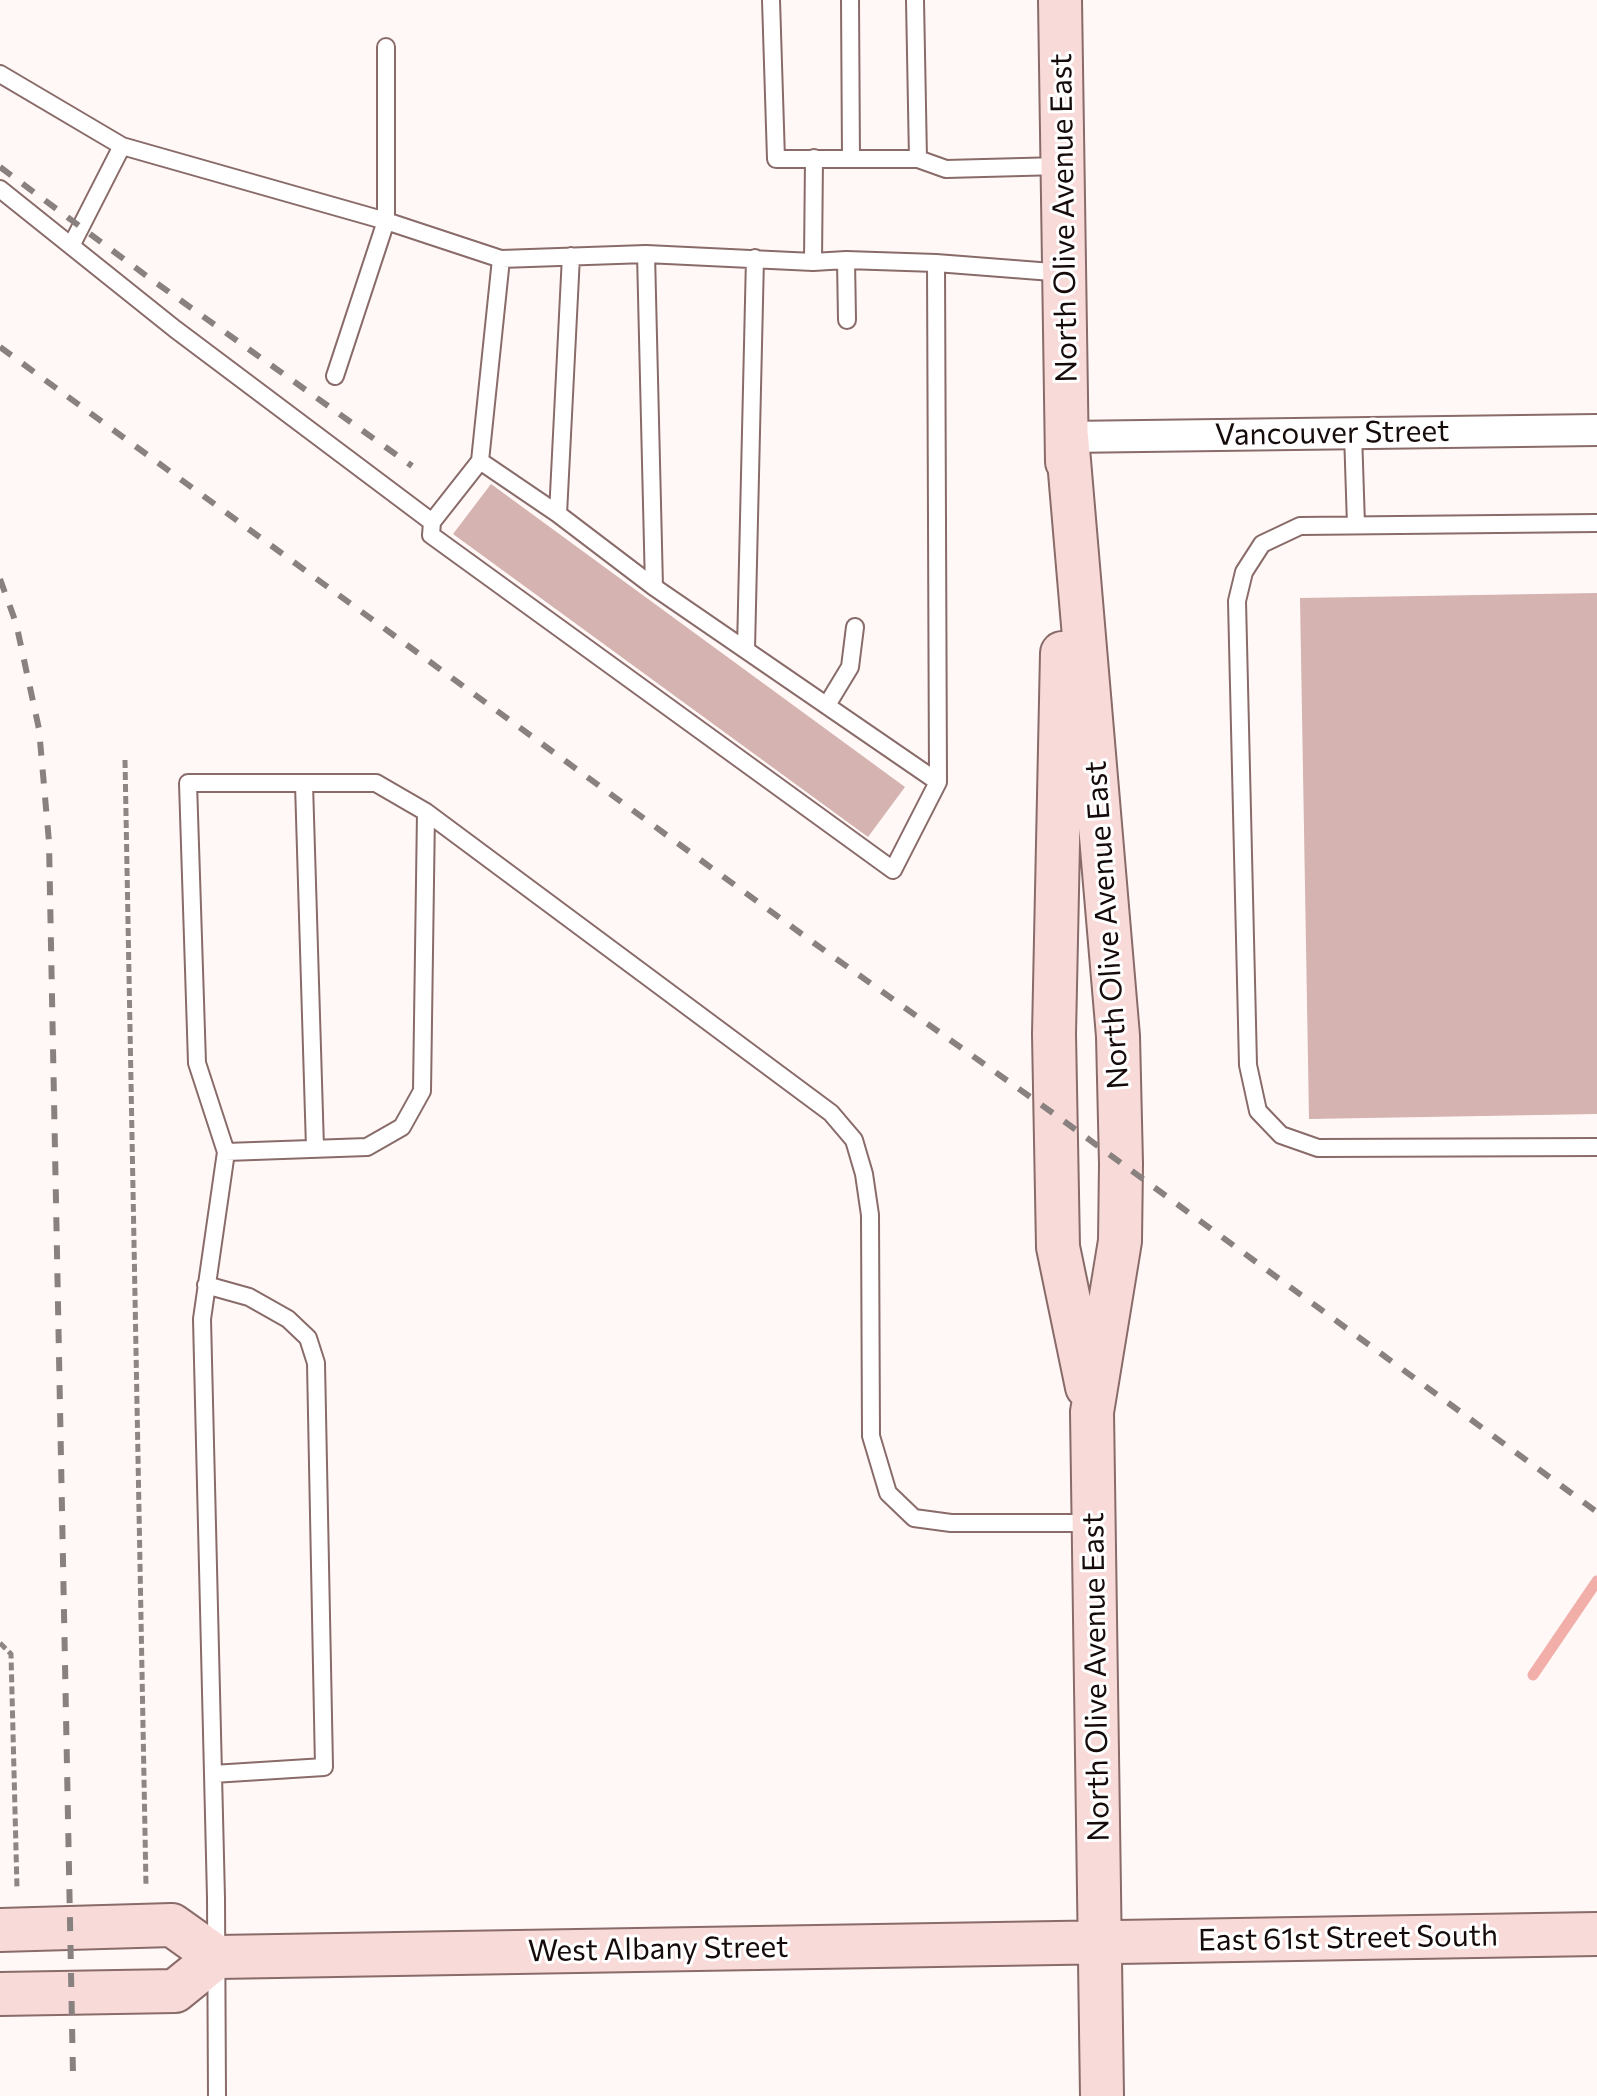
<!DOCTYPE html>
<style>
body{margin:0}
canvas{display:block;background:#fff8f7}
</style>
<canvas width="1597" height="2096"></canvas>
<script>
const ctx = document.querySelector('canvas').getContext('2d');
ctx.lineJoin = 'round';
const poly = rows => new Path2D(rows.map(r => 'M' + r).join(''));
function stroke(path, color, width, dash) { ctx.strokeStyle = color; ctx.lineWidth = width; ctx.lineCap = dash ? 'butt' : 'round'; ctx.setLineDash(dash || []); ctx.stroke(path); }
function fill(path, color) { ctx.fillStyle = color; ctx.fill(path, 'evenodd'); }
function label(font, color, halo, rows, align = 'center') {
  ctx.font = font + ' Commissioner,sans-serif'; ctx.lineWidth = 6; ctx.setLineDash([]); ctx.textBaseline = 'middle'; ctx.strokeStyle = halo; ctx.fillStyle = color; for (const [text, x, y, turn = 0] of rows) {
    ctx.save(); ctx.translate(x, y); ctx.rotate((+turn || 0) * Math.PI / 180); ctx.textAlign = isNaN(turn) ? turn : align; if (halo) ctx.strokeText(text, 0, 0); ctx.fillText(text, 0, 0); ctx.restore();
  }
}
const stream = poly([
 [1533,1675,1597,1581]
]);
const building = poly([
 [491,484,905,787,868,837,453,534],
 [1597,593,1597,1114,1309,1119,1300,598]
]);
const path = poly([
 [125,760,146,1886],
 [0,1643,11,1654,17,1889]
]);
const lane = poly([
 [771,0,776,159,918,159],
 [850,0,851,159],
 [915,0,918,159,946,169,1060,166],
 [0,74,122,146,386,221,501,259],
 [0,189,175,329,432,522,480,461,501,259,646,254,813,262,846,260,936,263,1065,273],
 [71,246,122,146],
 [646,254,654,587],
 [846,260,847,320],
 [813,262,814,158],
 [335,376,386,221,386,47],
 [1353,433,1356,525],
 [480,461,558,514,654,587,938,782,936,263],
 [558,514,571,256],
 [432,522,431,535,893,870,938,782],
 [1597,523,1300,526,1262,544,1244,572,1237,601,1248,1065,1258,1111,1281,1135,1318,1148,1597,1147],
 [746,649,755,258],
 [827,705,850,667,855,627],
 [304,784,315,1148],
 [226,1152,367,1147,402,1127,422,1091,426,812],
 [206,1285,249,1297,288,1319,308,1338,316,1363,324,1767,213,1774],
 [217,2096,216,1898,202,1319,226,1152,197,1063,188,783,376,783,426,812,831,1113,854,1140,864,1174,870,1215,871,1436,888,1493,914,1518,951,1523,1094,1523]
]);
const street = poly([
 [1067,437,1597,430]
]);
const secondary = poly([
 [1060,0,1067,462],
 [1067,437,1118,1036,1121,1164,1120,1241,1092,1412,1102,2096],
 [1062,653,1054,1034,1058,1247,1087,1387],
 [0,1930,172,1925,217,1957],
 [0,1994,175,1991,217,1957,1597,1934]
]);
const rail = poly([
 [0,167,148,277,412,466],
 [0,347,814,943,1057,1116,1597,1512],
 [0,579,16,623,39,729,49,842,73,2075]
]);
const streetNames = [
 ["North Olive Avenue East",1064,218,-91],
 ["Vancouver Street",1332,433,-1],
 ["North Olive Avenue East",1107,925,-94],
 ["North Olive Avenue East",1096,1677,-91],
 ["East 61st Street South",1348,1938,-1],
 ["West Albany Street",658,1949,-1]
];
stroke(stream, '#f2afaa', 11);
fill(building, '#d4b3b0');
stroke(lane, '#896b69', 20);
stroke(street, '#896b69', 34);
stroke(secondary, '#896b69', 46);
stroke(path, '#8e8685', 5, [8, 4]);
stroke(lane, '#fff', 16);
stroke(street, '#fff', 30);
stroke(secondary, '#f8dbd9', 42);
stroke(rail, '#898180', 6, [14, 14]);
label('30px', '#150b0a', '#fff', streetNames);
</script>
